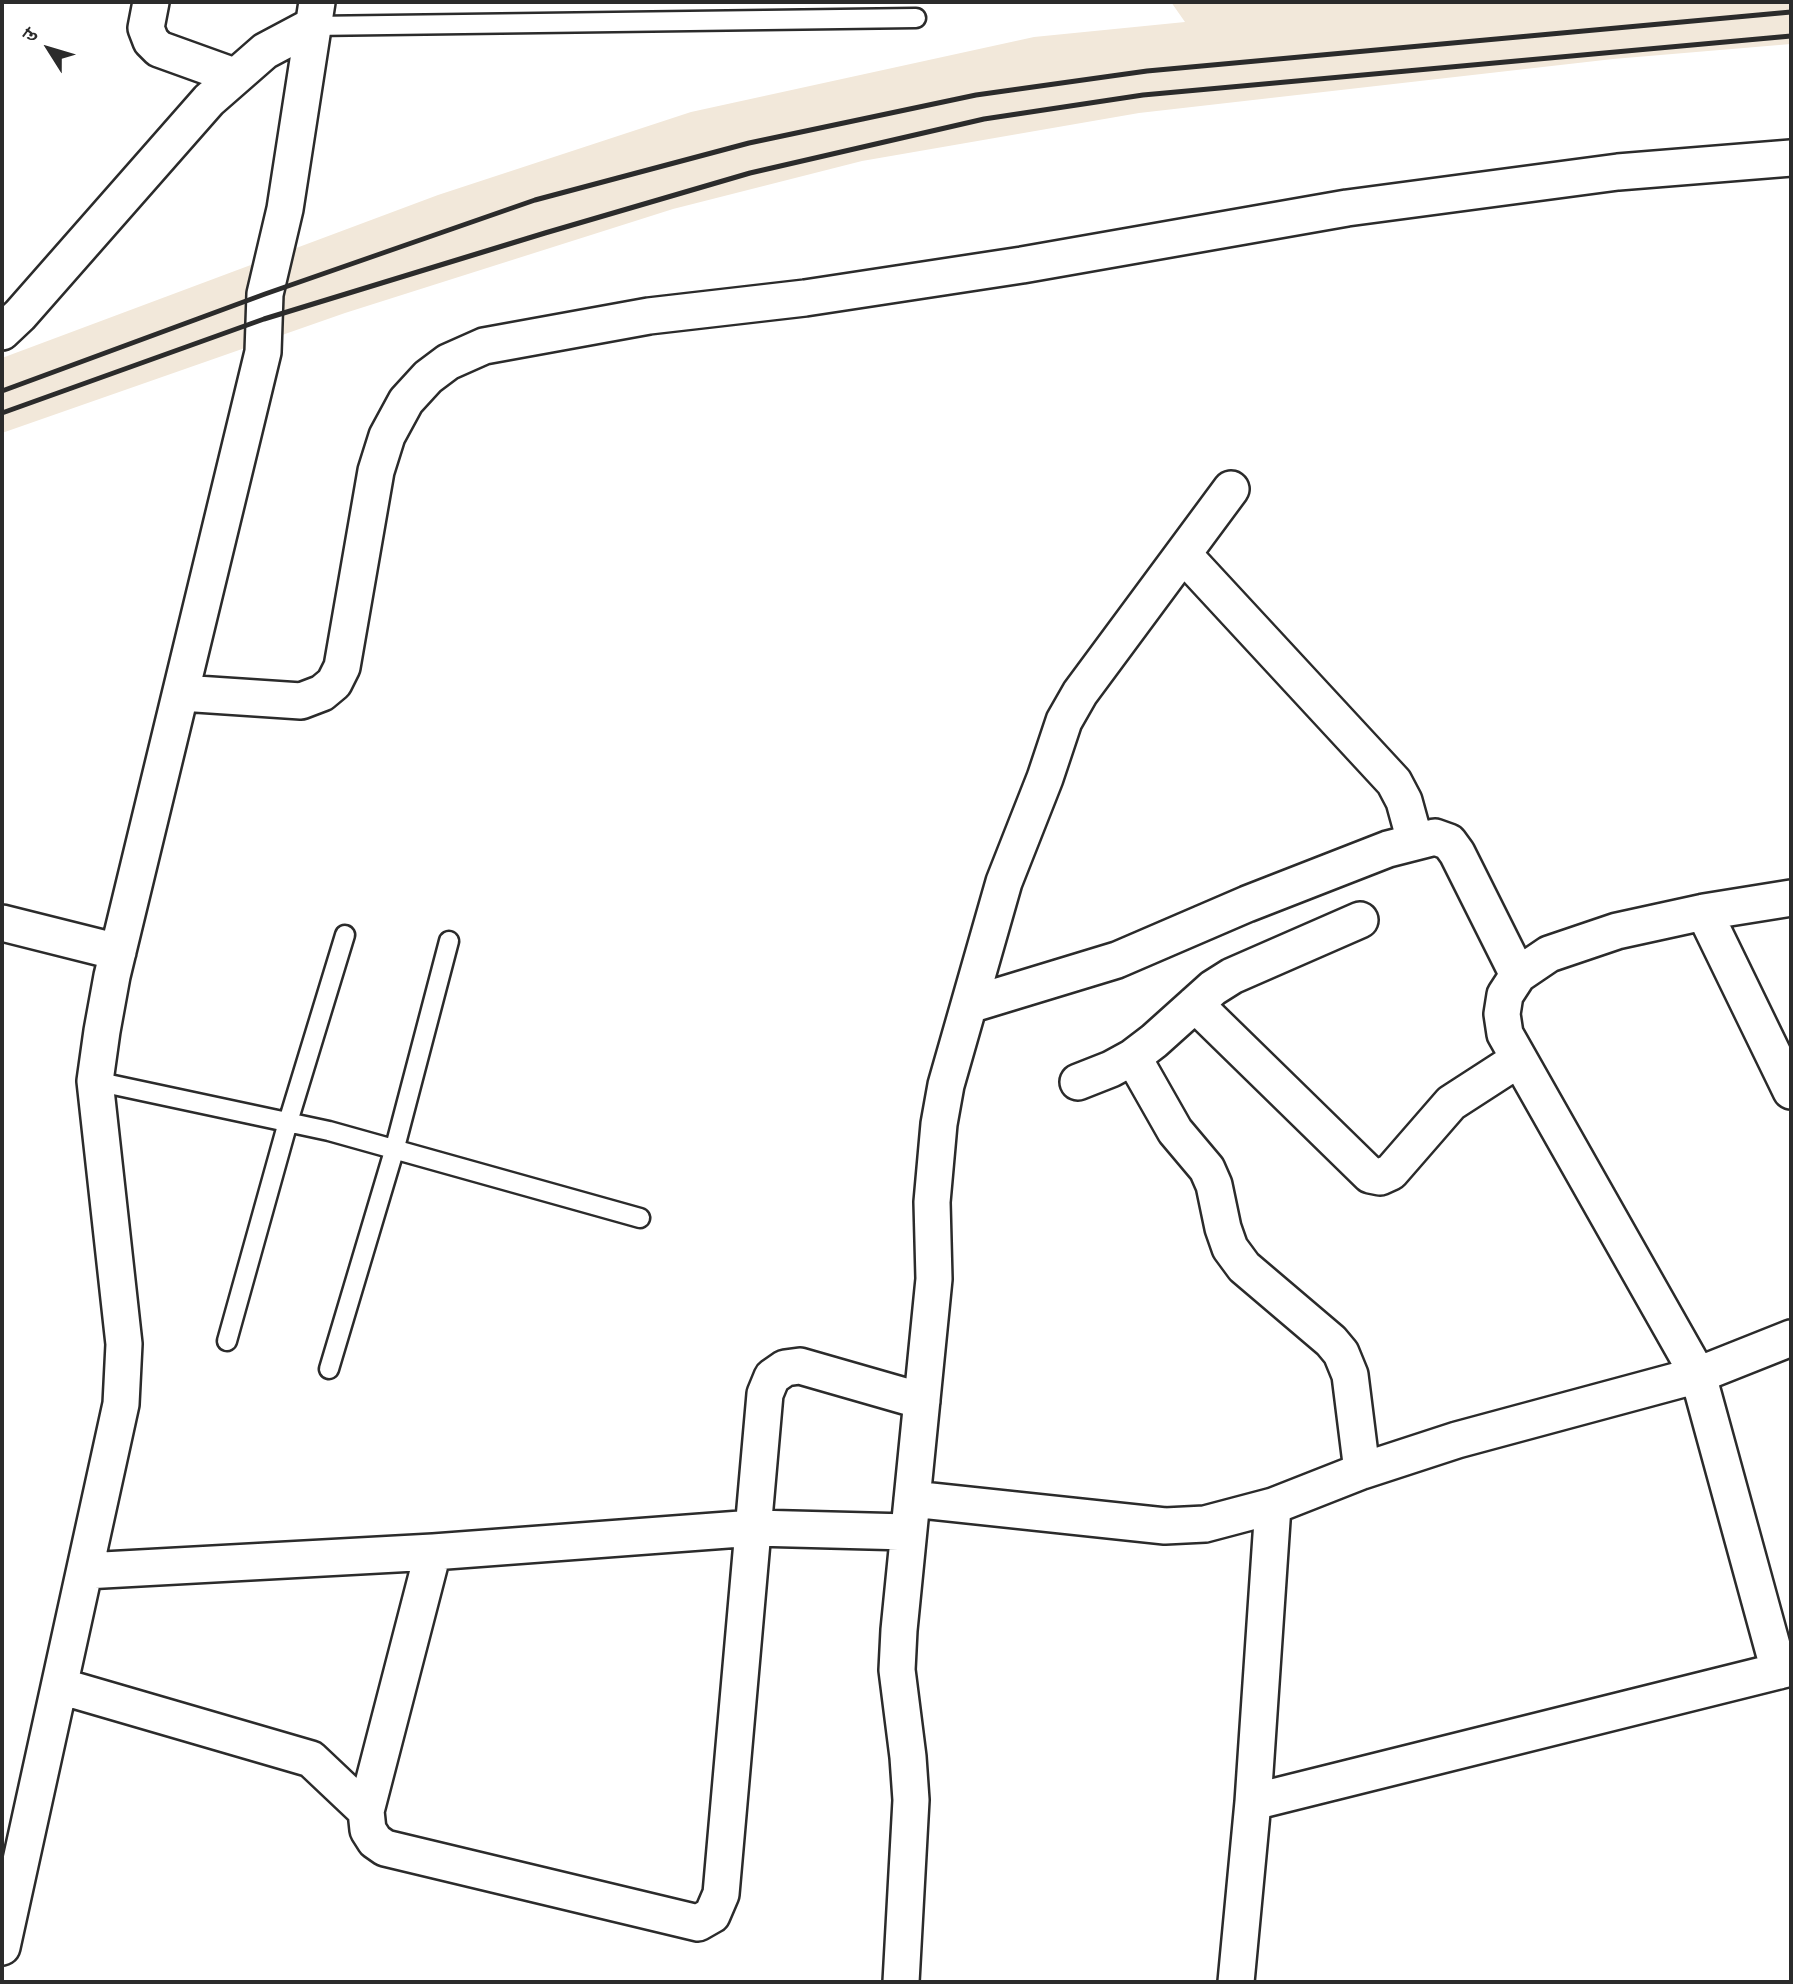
<!DOCTYPE html>
<meta charset="utf-8">
<style>
body{margin:0}
#map{position:relative;width:1793px;height:1984px;overflow:hidden;background:#fff;font-family:Dekko,"Playpen Sans Deva",sans-serif}
canvas{display:block}
.frame{position:absolute;inset:0;border:4px solid #2b2b2b;pointer-events:none}
.north{position:absolute;left:14px;top:14px;width:70px;height:70px;-webkit-text-stroke:5px #fff;paint-order:stroke;rotate:307deg;font-size:19px;font-weight:700;line-height:28px;text-align:center;color:#2b2b2b}
.north::after{content:'';display:block;margin:auto;width:24px;height:32px;background:#2b2b2b;clip-path:polygon(50% 0,100% 100%,50% 72%,0 100%)}
</style>
<div id="map">
<canvas width="1793" height="1984"></canvas>
<div class="frame"></div>
<div class="north">उ</div>
</div>
<script>
const ctx = document.querySelector('canvas').getContext('2d');
ctx.lineJoin = 'round';
function fill(path, color) { ctx.fillStyle = color; ctx.fill(path, 'evenodd'); }
const poly = rows => new Path2D(rows.map(r => 'M' + r).join(''));
function stroke(path, color, width, dash) { ctx.strokeStyle = color; ctx.lineWidth = width; ctx.lineCap = dash ? 'butt' : 'round'; ctx.setLineDash(dash || []); ctx.stroke(path); }
const built = poly([
 [1171,2,1791,2,1791,44,1613,59,1139,113,862,161,673,209,345,313,2,433,2,358,438,195,691,112,1034,37,1185,22]
]);
const lane = poly([
 [312,26,916,18],
 [95,1081,329,1131,640,1218],
 [227,1341,288,1122,345,935],
 [329,1369,394,1151,449,941]
]);
const street = poly([
 [151,2,146,28,151,41,159,49,234,76],
 [2,332,20,315,209,100,265,51,312,26],
 [1183,554,1394,782,1404,801,1415,841],
 [181,693,301,701,322,693,334,683,342,667,376,471,387,436,406,401,428,377,448,362,484,346,649,316,805,298,1022,265,1347,208,1618,172,1791,158],
 [1704,912,1791,1091],
 [2,923,118,952],
 [1195,1004,1370,1175,1380,1177,1391,1172,1451,1103,1519,1059],
 [969,1005,1117,960,1247,904,1388,849,1435,837,1449,842,1457,853,1518,975],
 [1133,1057,1175,1131,1207,1169,1214,1185,1223,1228,1230,1248,1244,1267,1331,1341,1341,1353,1350,1375,1362,1471],
 [1078,1082,1111,1069,1133,1057,1154,1041,1213,988,1232,976,1360,920],
 [912,1499,1165,1526,1205,1524,1273,1506,1362,1471,1457,1440,1698,1375,1791,1338],
 [433,1552,366,1811,368,1830,375,1841,385,1848,698,1923,712,1915,721,1894,765,1394,772,1377,785,1368,800,1366,922,1401],
 [85,1571,433,1552,754,1528,908,1532],
 [1779,1671,1698,1375,1505,1034,1502,1014,1505,995,1518,975,1549,954,1617,931,1704,912,1791,898],
 [60,1686,311,1759,366,1811],
 [1253,1802,1791,1668],
 [2,1947,121,1404,124,1344,95,1081,102,1031,112,976,263,352,265,294,285,209,317,2],
 [901,1982,911,1800,908,1757,897,1670,899,1630,934,1279,932,1202,939,1124,946,1085,1004,882,1045,778,1064,721,1080,693,1231,489],
 [1236,1982,1253,1802,1273,1506]
]);
const rail = poly([
 [2,391,265,294,535,200,749,143,976,95,1147,71,1791,12],
 [2,413,264,319,545,233,750,173,984,119,1143,95,1791,36]
]);
fill(built, '#f2e8da');
stroke(lane, '#2b2b2b', 23);
stroke(street, '#2b2b2b', 40);
stroke(lane, '#fff', 18);
stroke(street, '#fff', 35);
stroke(rail, '#2b2b2b', 5);
</script>
